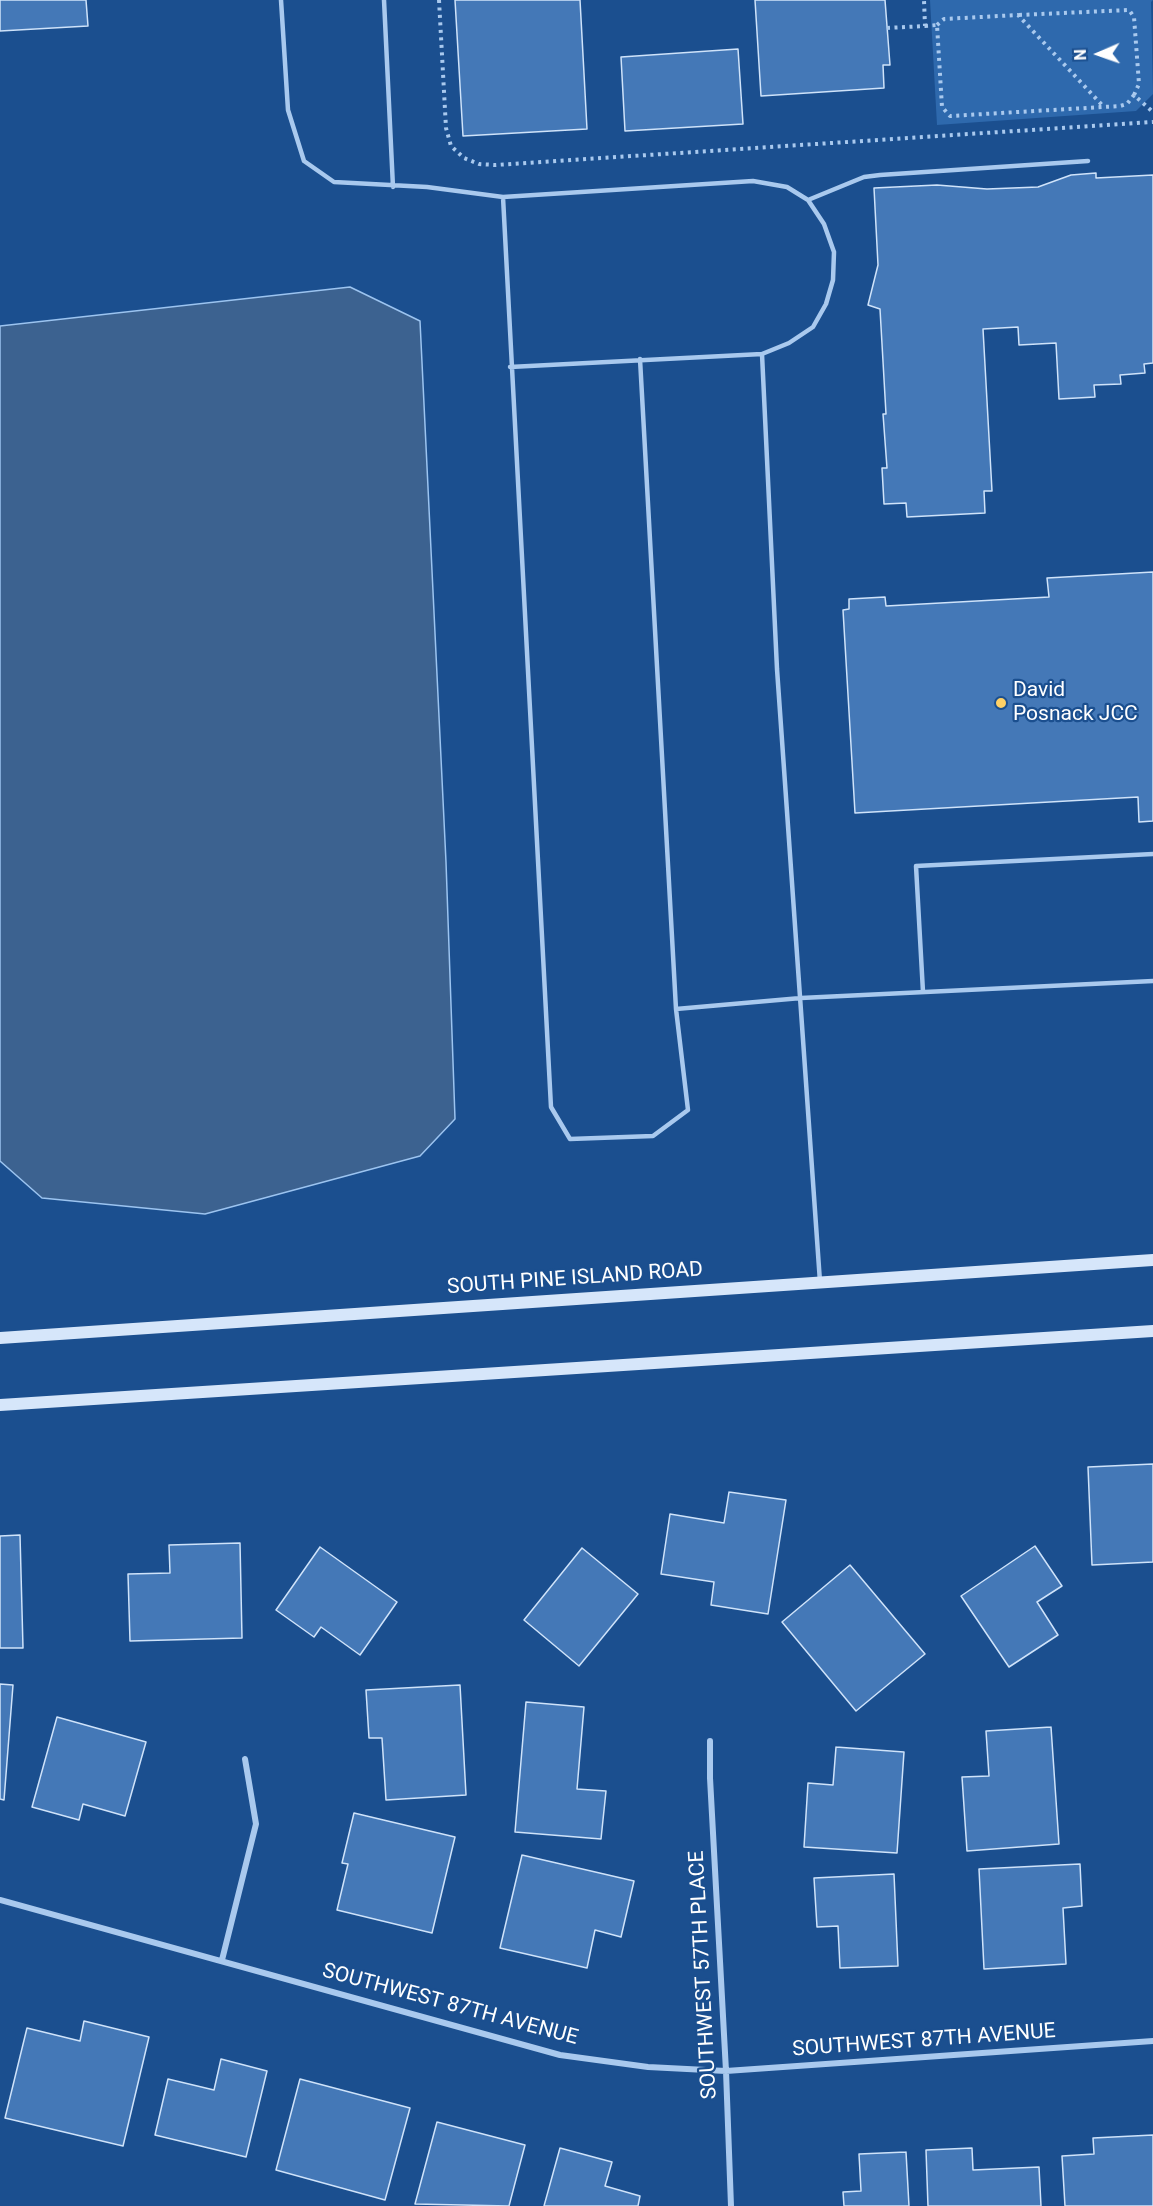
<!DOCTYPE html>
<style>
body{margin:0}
#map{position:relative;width:1153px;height:2206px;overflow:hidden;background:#1b4f8f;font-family:Roboto,sans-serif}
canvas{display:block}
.north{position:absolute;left:1069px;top:24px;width:60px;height:60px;-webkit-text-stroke:4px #1b4f8f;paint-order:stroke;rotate:268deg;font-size:16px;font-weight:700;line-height:24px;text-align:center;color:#fff}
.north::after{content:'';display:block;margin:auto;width:21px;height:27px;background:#fff;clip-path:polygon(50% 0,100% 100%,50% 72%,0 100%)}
</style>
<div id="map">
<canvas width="1153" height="2206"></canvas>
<div class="north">N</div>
</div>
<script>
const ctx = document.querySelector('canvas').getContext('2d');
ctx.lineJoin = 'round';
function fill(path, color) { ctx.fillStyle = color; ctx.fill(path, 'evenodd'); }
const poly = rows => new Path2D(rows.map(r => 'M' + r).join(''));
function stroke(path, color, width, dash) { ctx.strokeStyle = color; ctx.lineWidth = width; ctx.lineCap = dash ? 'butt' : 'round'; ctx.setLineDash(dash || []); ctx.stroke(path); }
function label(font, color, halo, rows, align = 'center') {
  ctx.font = font + ' Roboto,sans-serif'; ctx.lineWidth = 4.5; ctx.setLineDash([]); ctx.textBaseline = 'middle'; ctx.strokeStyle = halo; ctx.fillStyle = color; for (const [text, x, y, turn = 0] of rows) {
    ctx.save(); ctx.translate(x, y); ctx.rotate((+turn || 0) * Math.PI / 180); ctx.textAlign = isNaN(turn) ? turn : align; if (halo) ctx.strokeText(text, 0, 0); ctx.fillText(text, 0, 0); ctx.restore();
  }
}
const green = poly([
 [930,0,1153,0,1151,2,1153,94,1136,111,937,125]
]);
const water = poly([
 [350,287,420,321,446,862,455,1119,420,1156,205,1214,42,1198,0,1161,0,326,350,287]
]);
const building = poly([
 [0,0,86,0,88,26,0,31,0,0],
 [455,0,580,0,587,129,463,136,455,0],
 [755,0,885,0,890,65,883,65,884,88,761,96,755,0],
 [738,49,743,124,625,131,621,57,738,49],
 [1096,173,1096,178,1153,175,1153,363,1144,364,1145,373,1120,375,1121,384,1094,385,1095,397,1059,399,1056,343,1019,345,1018,327,983,329,992,491,984,491,985,513,907,517,906,503,884,504,882,468,887,468,883,414,886,414,880,309,868,305,878,265,874,188,937,185,987,189,1038,187,1071,175,1096,173],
 [1153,572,1153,821,1139,822,1138,797,855,813,843,610,849,609,849,599,885,597,886,606,1049,597,1047,578,1153,572],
 [1153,1464,1153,1562,1092,1565,1088,1467,1153,1464],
 [729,1492,786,1500,768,1614,711,1605,714,1582,661,1574,670,1514,724,1523,729,1492],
 [20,1535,23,1648,0,1648,0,1536,20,1535],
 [240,1543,242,1638,130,1641,128,1574,170,1573,169,1545,240,1543],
 [1035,1546,1062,1586,1037,1602,1058,1635,1009,1667,961,1596,1035,1546],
 [320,1547,397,1602,360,1655,321,1627,314,1637,276,1610,320,1547],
 [582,1548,638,1594,579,1666,524,1620,582,1548],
 [850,1565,925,1654,856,1711,782,1622,850,1565],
 [0,1684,13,1685,4,1800,0,1799,0,1684],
 [460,1685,466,1795,386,1800,382,1738,369,1738,366,1690,460,1685],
 [526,1702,584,1707,577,1789,606,1791,601,1839,515,1832,526,1702],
 [57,1717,146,1742,125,1816,83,1804,79,1820,32,1807,57,1717],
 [1051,1727,1059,1844,967,1851,962,1777,989,1776,986,1731,1051,1727],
 [836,1747,904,1752,897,1853,804,1847,808,1783,833,1785,836,1747],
 [354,1813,455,1837,432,1933,337,1910,348,1864,342,1863,354,1813],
 [522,1855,634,1881,621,1937,595,1930,587,1968,500,1948,522,1855],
 [1080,1864,1082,1906,1063,1908,1066,1964,984,1969,979,1869,1080,1864],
 [894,1874,898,1966,840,1968,838,1926,817,1927,814,1878,894,1874],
 [84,2021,149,2037,123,2146,5,2118,27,2028,80,2041,84,2021],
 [221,2059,267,2071,246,2157,155,2135,168,2079,214,2090,221,2059],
 [300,2079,410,2108,385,2200,276,2170,300,2079],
 [437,2122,525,2145,509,2206,415,2204,437,2122],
 [1153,2135,1153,2206,1065,2206,1062,2156,1094,2154,1093,2138,1153,2135],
 [560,2148,612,2162,605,2186,640,2196,638,2206,544,2206,560,2148],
 [972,2148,973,2170,1039,2167,1041,2206,928,2206,926,2150,972,2148],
 [906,2152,909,2206,844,2206,843,2192,861,2191,859,2154,906,2152]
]);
const path = poly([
 [439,0,446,128,451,146,464,158,479,164,495,165,1153,122],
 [1019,15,1129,10,1134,17,1139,84,1134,95],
 [937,25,944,19,1018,15,1103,106],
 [925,26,937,25,942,107,950,116,1120,106,1127,104,1134,95,1153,112],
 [887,28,925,26,924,0]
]);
const service = poly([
 [281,0,288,110,304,161,334,182,427,187,503,197,753,181,787,187,808,200,824,224,834,252,833,280,826,304,813,327,789,343,762,354,510,367],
 [384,0,393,187],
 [503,197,551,1107,570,1139,653,1136,688,1110,676,1009,640,359],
 [808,200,864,177,880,175,1088,161],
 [762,354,777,669,820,1282],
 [923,992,916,866,1153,854],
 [676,1009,801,998,1153,981]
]);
const minor = poly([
 [710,1741,710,1778,726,2071,731,2206],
 [0,1900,560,2055,648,2067,726,2071,1153,2041],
 [222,1960,256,1824,245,1759]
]);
const secondary = poly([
 [0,1338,1153,1260],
 [0,1405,1153,1331]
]);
const markers = [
 [1001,703,6,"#ffd166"]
];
const poiNames = [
 ["David",1013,691],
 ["Posnack JCC",1013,715]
];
const streetNames = [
 ["SOUTH PINE ISLAND ROAD",575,1279,-4],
 ["SOUTHWEST 57TH PLACE",704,1975,-93],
 ["SOUTHWEST 87TH AVENUE",450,2005,15],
 ["SOUTHWEST 87TH AVENUE",924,2041,-4]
];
fill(green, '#2e69ad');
fill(water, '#3c6290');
stroke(water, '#9cc4f0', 1.5);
fill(building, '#4478b7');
stroke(building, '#cfe3fa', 1.5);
stroke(path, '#a9c9ee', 4, [3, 4.5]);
stroke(service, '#a9c9ee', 4.5);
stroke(minor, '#a9c9ee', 6);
stroke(secondary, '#d6e6fa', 12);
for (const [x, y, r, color] of markers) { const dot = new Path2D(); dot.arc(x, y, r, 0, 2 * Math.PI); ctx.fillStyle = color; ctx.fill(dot); stroke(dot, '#1b4f8f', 2); }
label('21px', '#fff', '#1b4f8f', poiNames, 'left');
label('21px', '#fff', '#1b4f8f', streetNames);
</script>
